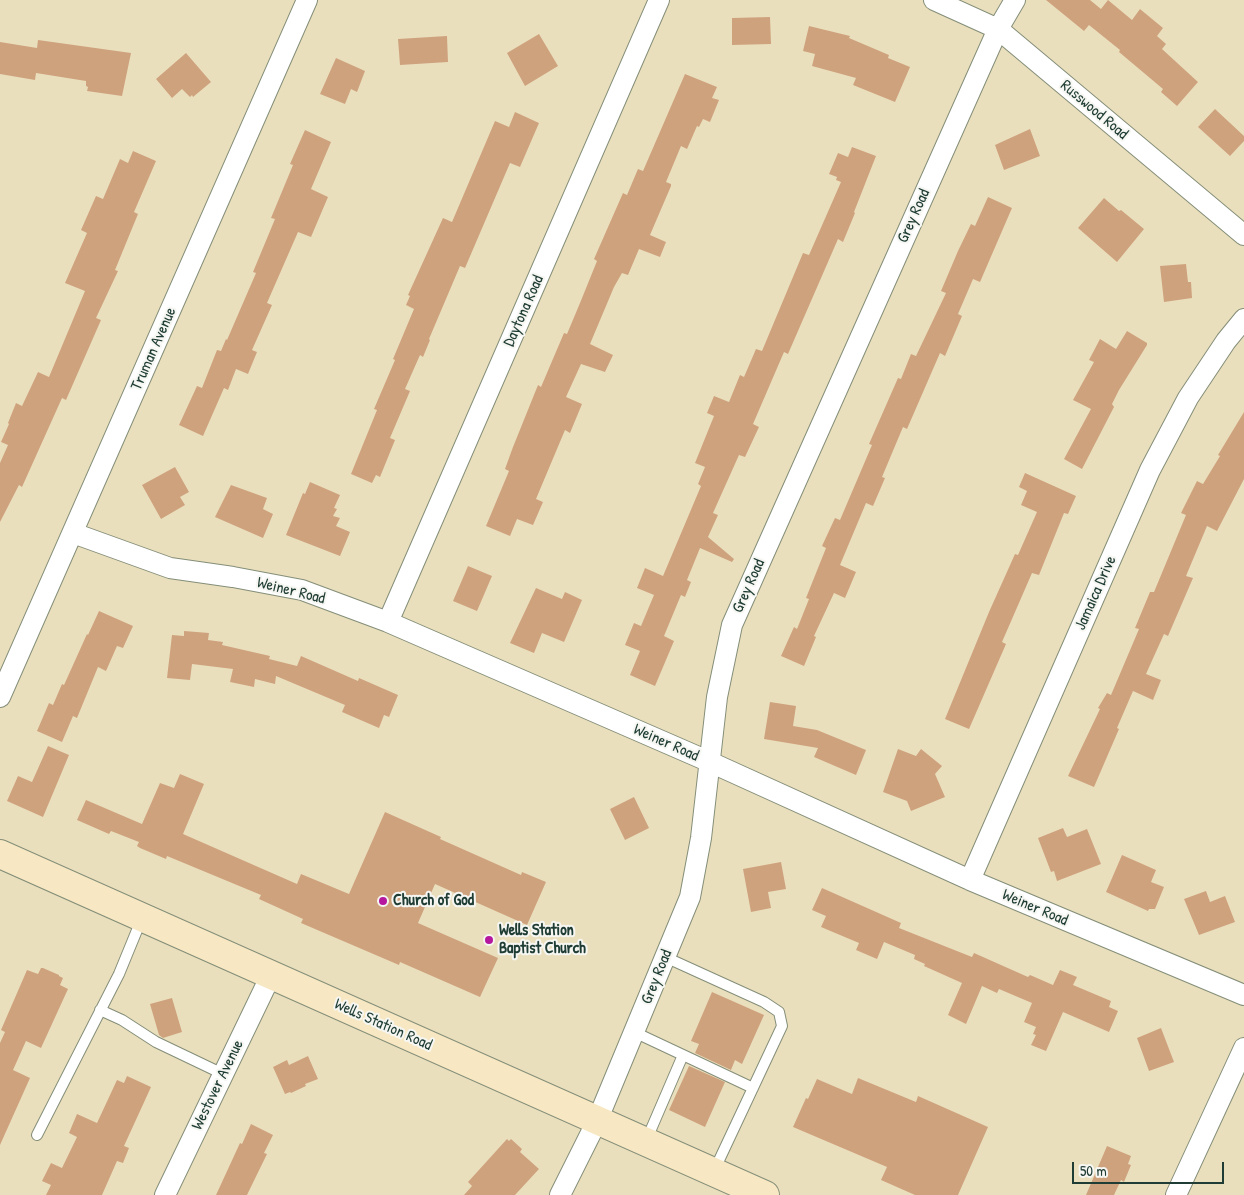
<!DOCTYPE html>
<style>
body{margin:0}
#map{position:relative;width:1244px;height:1195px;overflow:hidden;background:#eadfbd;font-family:"Patrick Hand",sans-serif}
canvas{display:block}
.scale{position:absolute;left:1072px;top:1162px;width:152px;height:22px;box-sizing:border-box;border:2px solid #1f3d34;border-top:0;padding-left:6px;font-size:15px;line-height:18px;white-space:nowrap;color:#1f3d34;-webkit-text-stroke:4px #f6f6f2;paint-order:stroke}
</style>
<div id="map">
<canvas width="1244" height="1195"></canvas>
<div class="scale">50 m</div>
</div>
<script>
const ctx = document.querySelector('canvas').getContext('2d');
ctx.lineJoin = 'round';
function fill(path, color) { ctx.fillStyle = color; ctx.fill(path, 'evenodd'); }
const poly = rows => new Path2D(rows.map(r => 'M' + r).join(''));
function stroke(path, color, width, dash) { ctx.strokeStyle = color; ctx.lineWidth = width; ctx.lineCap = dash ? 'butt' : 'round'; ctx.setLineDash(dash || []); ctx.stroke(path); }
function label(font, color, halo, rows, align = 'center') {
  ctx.font = font + ' "Patrick Hand",sans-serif'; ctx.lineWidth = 4; ctx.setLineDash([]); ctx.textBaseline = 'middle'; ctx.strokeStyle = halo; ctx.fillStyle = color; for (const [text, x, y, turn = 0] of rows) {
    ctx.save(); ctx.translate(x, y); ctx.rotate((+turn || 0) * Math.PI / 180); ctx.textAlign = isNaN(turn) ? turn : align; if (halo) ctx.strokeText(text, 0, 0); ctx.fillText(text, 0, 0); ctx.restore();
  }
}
const building = poly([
 [1046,0,1090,0,1101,9,1108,0,1132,20,1140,9,1163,28,1157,36,1166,44,1162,49,1198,82,1177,106,1161,92,1163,89,1119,52,1120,50,1089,25,1084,31],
 [770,17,771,44,732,45,732,18],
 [809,26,850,36,849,38,889,55,888,58,910,67,895,102,853,85,856,78,812,66,815,54,803,51],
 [539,34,558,66,525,86,507,53],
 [447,36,448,62,400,65,398,39],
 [38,40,131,53,122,96,87,91,88,87,86,86,86,81,36,73,35,80,0,74,0,42,37,48],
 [186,53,211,82,193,97,192,95,190,97,182,89,172,98,156,79],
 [336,58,365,71,357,92,351,89,345,104,320,94],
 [685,74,717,87,712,98,719,100,710,122,703,119,699,127,697,126,687,149,681,146,666,182,671,184,671,186,650,235,666,242,660,257,639,249,628,275,622,273,614,287,590,344,613,355,605,372,581,364,566,397,582,404,570,433,565,430,536,499,543,502,533,525,517,519,510,536,486,526,509,471,505,469,513,447,538,385,541,387,564,333,567,334,580,303,597,261,594,259,623,193,627,195,638,169,643,171],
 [1215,109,1244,136,1244,141,1230,156,1198,127],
 [515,112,539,123,520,167,510,163,465,268,460,266,429,339,430,340,423,357,420,355,405,389,410,391,390,438,395,440,380,477,376,475,372,483,351,474,377,410,374,409,395,360,393,359,414,309,406,305,410,296,408,295,443,218,452,222,495,121,509,127],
 [1030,129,1040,156,1004,170,995,145],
 [305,130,331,142,311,189,328,197,311,237,298,232,267,303,272,305,252,350,257,352,248,374,236,369,228,390,224,388,203,436,179,425,197,386,202,388,217,350,221,351,226,339,227,340,256,273,253,272,275,219,271,218,293,165,290,164],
 [852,147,876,156,854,212,855,213,843,242,838,239,788,354,784,352,753,424,759,427,745,457,739,455,713,513,718,515,708,537,734,559,732,562,700,548,687,580,691,582,685,597,681,595,664,636,674,641,655,686,630,675,640,651,625,645,634,623,641,626,654,595,637,588,645,568,663,576,701,486,698,484,705,467,695,463,714,416,707,413,714,396,729,402,740,375,744,377,756,349,762,351,803,253,809,255,841,182,836,180,837,177,829,174,838,153,848,157],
 [133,151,156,161,134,212,138,214,115,270,118,271,96,318,101,320,66,400,62,398,22,487,19,485,0,522,0,463,8,445,1,442,9,424,8,423,16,403,22,406,38,372,49,377,85,291,65,283,87,233,81,230,96,196,103,199,120,159,128,163],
 [988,197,1012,208,980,282,973,279,958,314,962,316,945,356,940,353,907,429,903,427,882,477,885,478,873,506,866,503,840,565,856,572,845,598,834,593,814,636,816,637,804,666,781,656,794,627,797,629,809,599,806,598,826,548,822,546,835,518,840,520,872,445,869,444,898,378,901,379,911,354,916,356,946,293,941,291,958,251,971,224,975,226],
 [1104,198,1119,211,1121,210,1144,229,1117,262,1078,228],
 [1186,264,1188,282,1191,282,1192,298,1164,302,1160,266],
 [1127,331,1147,343,1147,345,1119,390,1112,404,1114,407,1082,469,1064,459,1091,409,1073,400,1094,362,1089,360,1100,339,1116,349],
 [1244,412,1244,479,1217,531,1207,526,1186,576,1193,578,1168,636,1164,634,1146,674,1161,680,1153,700,1133,691,1117,728,1119,729,1094,787,1068,776,1100,709,1098,708,1107,693,1111,695,1139,629,1135,628,1150,592,1154,592,1186,515,1181,513,1197,481,1203,484,1220,456,1218,455],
 [175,467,189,492,180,497,185,505,161,519,142,485],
 [1025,473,1076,496,1068,514,1064,513,1039,575,1032,573,1002,642,1006,644,969,729,945,719,989,612,1015,554,1018,555,1037,512,1021,505,1027,491,1019,487],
 [310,482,340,495,334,508,337,509,333,516,340,518,336,526,350,532,340,556,286,535,303,493,305,494],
 [231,485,267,498,263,509,273,514,263,538,215,517],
 [468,566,492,576,477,611,453,601],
 [536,588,562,599,565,592,582,600,564,642,542,633,534,653,510,643],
 [99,611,133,626,123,648,117,646,106,671,98,667,77,718,73,716,62,742,37,731,49,703,53,705,62,684,64,685,87,634,88,635],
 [184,631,209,633,208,640,223,642,222,645,270,656,269,659,297,666,301,656,358,681,359,678,398,695,389,717,384,715,379,728,342,712,345,705,276,676,275,684,255,679,254,687,230,682,233,669,192,664,190,680,167,678,172,635,184,636],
 [770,702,796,706,793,726,817,730,866,750,856,775,814,757,818,748,764,739],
 [48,746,69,755,43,817,7,801,18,776,32,782],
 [898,749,916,756,921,749,942,766,935,774,945,797,911,811,907,801,883,792],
 [180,774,204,784,183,834,297,884,301,874,349,894,385,812,441,837,440,839,521,875,522,872,546,882,527,925,435,884,418,923,498,958,480,997,400,962,399,965,301,923,303,919,259,899,261,895,167,856,166,859,140,848,137,846,139,842,111,831,109,834,77,820,86,800,142,824,160,783,174,788],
 [634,797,649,828,625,840,610,809],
 [1063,828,1067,837,1087,829,1101,864,1057,881,1054,871,1051,872,1038,838],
 [1122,855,1156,870,1151,882,1164,887,1155,909,1149,909,1148,911,1106,892],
 [781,862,786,889,768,892,771,908,751,912,743,869],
 [822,888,901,923,899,928,972,957,974,953,1028,977,1030,975,1053,985,1060,970,1077,977,1073,985,1111,1001,1109,1007,1118,1011,1109,1032,1063,1012,1046,1051,1031,1045,1036,1035,1033,1034,1036,1027,1024,1022,1032,1003,999,989,997,993,982,986,966,1024,948,1015,962,983,924,966,925,964,914,959,915,955,884,942,877,959,856,950,859,943,821,927,826,916,812,910],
 [1206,891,1210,902,1225,896,1235,922,1199,935,1184,899],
 [41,968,43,968,59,975,59,976,63,978,60,985,68,989,41,1048,26,1041,13,1070,30,1078,0,1145,0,1043,5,1032,1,1030,27,970,38,974],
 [712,992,764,1015,742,1064,735,1060,731,1070,695,1053,699,1044,691,1041],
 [172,998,182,1032,163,1038,159,1035,150,1004],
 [1161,1028,1174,1062,1149,1071,1137,1038],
 [308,1056,318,1079,305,1084,306,1086,291,1093,290,1092,285,1094,273,1067,287,1060,289,1065],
 [689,1066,725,1082,705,1127,669,1110],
 [127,1076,151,1087,124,1146,129,1148,123,1163,117,1161,102,1195,46,1195,51,1185,42,1181,51,1163,62,1168,77,1137,69,1133,77,1114,97,1123,117,1080,124,1083],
 [858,1078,916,1102,918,1096,988,1127,958,1195,915,1195,881,1180,887,1167,793,1127,806,1098,808,1099,817,1079,852,1094],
 [251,1124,273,1135,264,1153,267,1154,247,1195,216,1195,240,1143,242,1144],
 [507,1139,509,1141,511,1139,522,1149,520,1152,539,1169,515,1195,464,1195,472,1186,468,1182],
 [1107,1146,1131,1156,1128,1164,1131,1165,1124,1182,1121,1180,1114,1195,1086,1195]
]);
const lane = poly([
 [665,957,764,1002,779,1012,782,1026,714,1171],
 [100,1010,122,1020,156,1042,223,1074],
 [634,1032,683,1055,646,1141],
 [683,1055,753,1088],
 [37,1135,119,974,142,918]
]);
const street = poly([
 [934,0,998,29,1244,235],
 [73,533,170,568,233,577,302,590,388,622,710,762,970,880,1244,995],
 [388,622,659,0],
 [0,697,307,0],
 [970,880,1150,470,1188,398,1226,341,1244,319],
 [165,1195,271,975],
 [560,1195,597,1121,690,897,701,838,717,697,732,625,998,29,1015,0],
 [1176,1195,1244,1048]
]);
const secondary = poly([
 [0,854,765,1195]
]);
const markers = [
 [383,901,5,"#b5179e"],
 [489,940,5,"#b5179e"]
];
const streetNames = [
 ["Russwood Road",1094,110,40],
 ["Grey Road",914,216,-66],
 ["Daytona Road",524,311,-66],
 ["Truman Avenue",154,349,-66],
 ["Grey Road",749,586,-66],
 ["Weiner Road",291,591,14],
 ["Jamaica Drive",1096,593,-66],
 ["Weiner Road",666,743,24],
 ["Weiner Road",1035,908,23],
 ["Grey Road",657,977,-68],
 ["Wells Station Road",383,1025,24],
 ["Westover Avenue",218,1085,-64]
];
const poiNames = [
 ["Church of God",393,901],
 ["Wells Station",499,931],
 ["Baptist Church",499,949]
];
fill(building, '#cfa27e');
stroke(lane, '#848e78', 12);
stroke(street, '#848e78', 22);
stroke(secondary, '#848e78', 30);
stroke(lane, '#fff', 10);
stroke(street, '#fff', 20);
stroke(secondary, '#f7e8c3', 28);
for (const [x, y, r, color] of markers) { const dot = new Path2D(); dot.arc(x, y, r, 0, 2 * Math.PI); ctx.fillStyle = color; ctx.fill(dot); stroke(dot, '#f6f6f2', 2); }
label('16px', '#1f3d34', '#f6f6f2', streetNames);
label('bold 16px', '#1f3d34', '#f6f6f2', poiNames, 'left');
</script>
